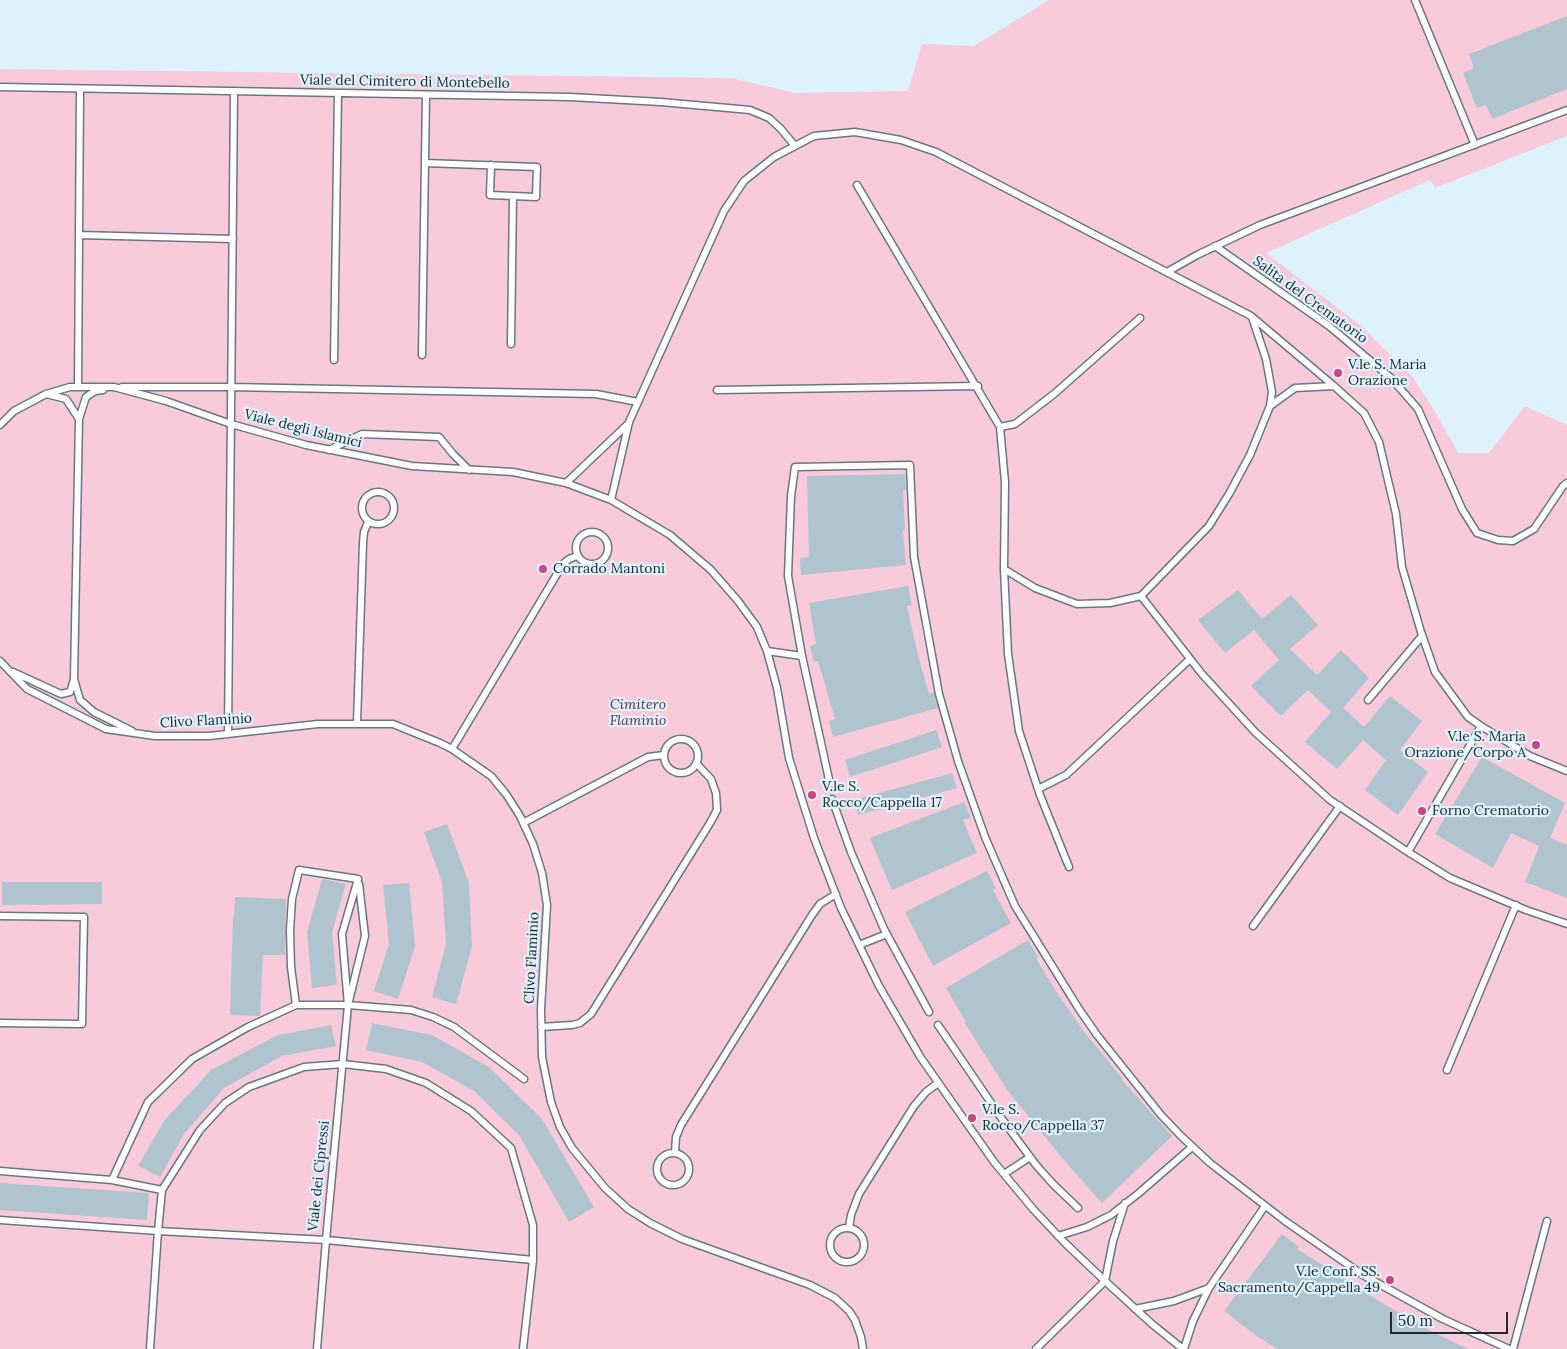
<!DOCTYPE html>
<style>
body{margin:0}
#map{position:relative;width:1567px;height:1349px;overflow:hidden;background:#ddf2fd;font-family:Lora,serif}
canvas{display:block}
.scale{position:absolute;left:1390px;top:1312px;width:118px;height:22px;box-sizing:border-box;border:2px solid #222a2e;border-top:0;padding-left:6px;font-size:15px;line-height:18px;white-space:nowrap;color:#222a2e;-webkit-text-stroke:4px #ddf2fd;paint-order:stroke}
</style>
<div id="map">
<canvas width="1567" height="1349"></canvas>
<div class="scale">50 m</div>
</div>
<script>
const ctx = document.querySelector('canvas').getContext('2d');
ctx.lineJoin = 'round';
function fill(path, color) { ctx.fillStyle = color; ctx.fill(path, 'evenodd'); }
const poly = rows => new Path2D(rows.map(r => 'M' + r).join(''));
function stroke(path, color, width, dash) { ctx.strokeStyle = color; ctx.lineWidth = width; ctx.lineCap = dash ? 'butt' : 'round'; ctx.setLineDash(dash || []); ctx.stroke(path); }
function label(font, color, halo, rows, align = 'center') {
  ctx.font = font + ' Lora,serif'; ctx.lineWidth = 4.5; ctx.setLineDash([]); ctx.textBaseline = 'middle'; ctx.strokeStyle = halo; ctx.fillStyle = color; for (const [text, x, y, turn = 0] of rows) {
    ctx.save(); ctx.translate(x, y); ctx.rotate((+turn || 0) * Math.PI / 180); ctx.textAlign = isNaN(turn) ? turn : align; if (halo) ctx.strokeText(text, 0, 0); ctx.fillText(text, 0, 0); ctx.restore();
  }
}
const green = poly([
 [1049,0,1567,0,1567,136,1435,188,1430,180,1266,253,1360,325,1412,376,1434,410,1458,453,1489,453,1525,406,1567,425,1567,1349,0,1349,0,69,732,78,795,93,908,91,922,44,974,46]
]);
const building = poly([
 [1567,16,1567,89,1492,119,1486,105,1477,108,1463,73,1474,68,1469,54],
 [905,474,906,490,903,490,905,530,903,531,906,565,801,575,800,558,809,557,807,476],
 [908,586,912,605,907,606,918,655,929,694,934,692,938,708,833,737,829,721,835,719,818,661,814,662,810,646,816,644,809,603],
 [1238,590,1262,619,1291,595,1318,625,1290,649,1317,675,1341,650,1369,678,1343,708,1364,727,1390,696,1422,721,1400,750,1428,772,1398,815,1365,790,1386,760,1363,740,1337,769,1305,742,1331,712,1308,690,1281,716,1251,686,1279,660,1254,630,1225,653,1198,620],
 [936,730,942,747,850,777,845,760],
 [1482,757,1565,803,1550,838,1567,845,1567,898,1525,882,1539,846,1511,833,1493,868,1435,834],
 [952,773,957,788,858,815,854,800],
 [964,802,971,818,963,820,977,853,892,890,870,838],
 [447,824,469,883,472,946,456,1004,432,997,446,944,442,882,424,832],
 [987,871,996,888,993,890,1011,923,933,966,905,912],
 [322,879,346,884,332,932,337,985,312,988,307,932],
 [2,882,102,882,102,904,2,905],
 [409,883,415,946,398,999,374,991,389,944,383,885],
 [235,897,286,899,285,955,263,955,260,1016,230,1015,233,917,234,917],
 [1028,940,1038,957,1036,958,1055,990,1085,1033,1123,1079,1122,1080,1172,1136,1102,1203,1063,1159,1008,1091,964,1022,966,1022,946,988],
 [372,1023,432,1035,489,1067,542,1119,594,1207,569,1222,519,1135,474,1091,422,1062,366,1050],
 [331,1025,336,1046,282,1056,224,1088,184,1134,160,1177,138,1166,164,1121,211,1070,278,1035],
 [0,1183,149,1193,147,1220,0,1210],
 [1282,1234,1299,1247,1297,1249,1374,1298,1425,1328,1468,1349,1277,1349,1254,1334,1224,1311]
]);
const service = poly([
 [1415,0,1475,145],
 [0,87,570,97,661,102,750,110,769,118,781,129,795,146],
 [425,163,537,167,536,197,490,195,491,165],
 [857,185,1000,427,1005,482,1004,569,1008,654,1019,731,1040,795,1069,867],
 [79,235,233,239],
 [1215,246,1329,326,1391,378,1418,409,1462,509,1477,533,1498,540,1513,541,1534,529,1563,486,1567,483],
 [1167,272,1197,255,1260,225,1567,110],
 [1252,317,1266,359,1272,392,1270,406,1295,388,1334,386],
 [511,344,513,196],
 [422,355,426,95],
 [334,360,338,93],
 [78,387,80,89],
 [122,387,230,387,596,394,638,402],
 [717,390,978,386],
 [46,394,66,399,79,419,74,679,80,700,94,712,132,731],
 [1270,406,1250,455,1229,494,1209,526,1141,596,1202,674,1255,732,1330,800,1408,852,1450,878,1526,910,1567,924],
 [79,419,86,397,95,391,103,390],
 [0,425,14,411,46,394,70,387,114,387,166,401,231,424,306,445,412,466,513,472,566,483,611,500,670,535,711,570,738,601,757,627,767,651,777,688,789,758,814,838,841,908,879,986,921,1058,994,1162,1033,1209,1065,1243,1105,1281,1152,1324,1183,1349],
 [1000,427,1015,424,1054,394,1140,318],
 [329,450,362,434,439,437,453,454,469,470],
 [566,483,629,423],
 '362 508a16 16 0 1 1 32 0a16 16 0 1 1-32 0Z',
 [611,500,629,422,724,211,744,181,774,157,814,136,855,132,901,140,936,152,1251,316,1334,386,1364,413,1379,442,1396,514,1402,567,1421,632,1435,672,1468,717,1481,726,1530,756,1567,771],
 '576 548a16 16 0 1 1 32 0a16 16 0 1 1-32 0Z',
 [1004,569,1035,588,1077,604,1110,603,1141,596],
 [767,651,802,656],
 [0,661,27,689,106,729,155,736,209,736,318,724,393,724,440,743,452,749,491,776,506,794,520,816,533,844,542,873,547,905,541,1009,542,1057,551,1102,560,1127,572,1148,605,1188,628,1209,650,1223,682,1239,810,1285,835,1298,849,1311,855,1320,861,1337,863,1349],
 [13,672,61,694,70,692,74,680],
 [1368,700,1422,636],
 [357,723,363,543,364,532,368,522],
 [228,734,234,91],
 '664 756a17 17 0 1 1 34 0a17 17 0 1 1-34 0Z',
 [452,749,563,564,569,559,577,556],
 [830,784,802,656,788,576,791,496,795,467,910,465,914,557,939,694,958,761,985,837,1015,906,1079,1009,1097,1035,1161,1115,1181,1136,1210,1163,1285,1221,1363,1275,1443,1319,1509,1349],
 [1038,789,1066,775,1190,659],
 [832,799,851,852,884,929,929,1012],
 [523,823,648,757,664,755],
 [1408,852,1481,726],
 [0,916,84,917,82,1024,0,1023],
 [1253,926,1340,806],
 [859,945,887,934],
 [348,1005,342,934,358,879,299,870,292,899,290,930,291,967,296,1005,348,1005,411,1010,433,1017,454,1027,524,1079],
 [938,1025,1002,1119,1036,1165,1053,1184,1078,1208],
 [541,1027,572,1025,580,1023,591,1014,710,823,717,810,716,793,711,779,696,763],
 [1447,1070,1516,905],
 [675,1152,676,1137,681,1125,812,915,820,904,836,894],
 '657 1169a16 16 0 1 1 32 0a16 16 0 1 1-32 0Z',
 [0,1171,112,1180],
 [1004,1174,1030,1157],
 [162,1190,112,1180,148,1102,192,1059,248,1027,296,1005],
 [0,1220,158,1231,326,1240,533,1260],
 [849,1228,851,1215,859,1194,914,1106,926,1092,938,1083],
 '830 1245a17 17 0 1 1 34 0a17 17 0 1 1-34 0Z',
 [1058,1236,1087,1227,1111,1215,1139,1193,1192,1147],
 [1135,1309,1174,1301,1209,1288],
 [150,1349,158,1231,162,1190,200,1130,225,1103,249,1087,304,1067,343,1064,386,1069,426,1083,471,1111,511,1148,533,1225,533,1260,523,1349],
 [317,1349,326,1240,348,1005,365,936,359,884],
 [1036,1349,1105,1281,1113,1241,1125,1203],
 [1184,1349,1193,1321,1209,1288,1265,1206],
 [1513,1349,1547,1221]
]);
const markers = [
 [1338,373,5,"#cc4482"],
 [543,569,5,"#cc4482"],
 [1536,745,5,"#cc4482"],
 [812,795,5,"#cc4482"],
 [1422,811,5,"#cc4482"],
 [972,1118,5,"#cc4482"],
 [1390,1280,5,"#cc4482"]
];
const streetNames = [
 ["Viale del Cimitero di Montebello",405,82,1],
 ["Salita del Crematorio",1310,300,36],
 ["Viale degli Islamici",303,429,14],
 ["Clivo Flaminio",206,721,-3],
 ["Clivo Flaminio",532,958,-87],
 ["Viale dei Cipressi",319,1176,-84]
];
const poiNames = [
 ["V.le S. Maria",1348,365],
 ["Orazione",1348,381],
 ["Corrado Mantoni",553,569],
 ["V.le S. Maria",1526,737,"right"],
 ["Orazione/Corpo A",1526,753,"right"],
 ["V.le S.",822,787],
 ["Rocco/Cappella 17",822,803],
 ["Forno Crematorio",1432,811],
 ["V.le S.",982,1110],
 ["Rocco/Cappella 37",982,1126],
 ["V.le Conf. SS.",1380,1272,"right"],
 ["Sacramento/Cappella 49",1380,1288,"right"]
];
const parkNames = [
 ["Cimitero",638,705],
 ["Flaminio",638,721]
];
fill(green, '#f9cada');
fill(building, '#b0c4cf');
stroke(service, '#667882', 9);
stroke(service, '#fff', 6);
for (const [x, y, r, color] of markers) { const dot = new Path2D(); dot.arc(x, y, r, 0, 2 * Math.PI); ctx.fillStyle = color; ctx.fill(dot); stroke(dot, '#ddf2fd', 2); }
label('14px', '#222a2e', '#ddf2fd', streetNames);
label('14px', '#222a2e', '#ddf2fd', poiNames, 'left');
label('italic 14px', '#672b44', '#ddf2fd', parkNames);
</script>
